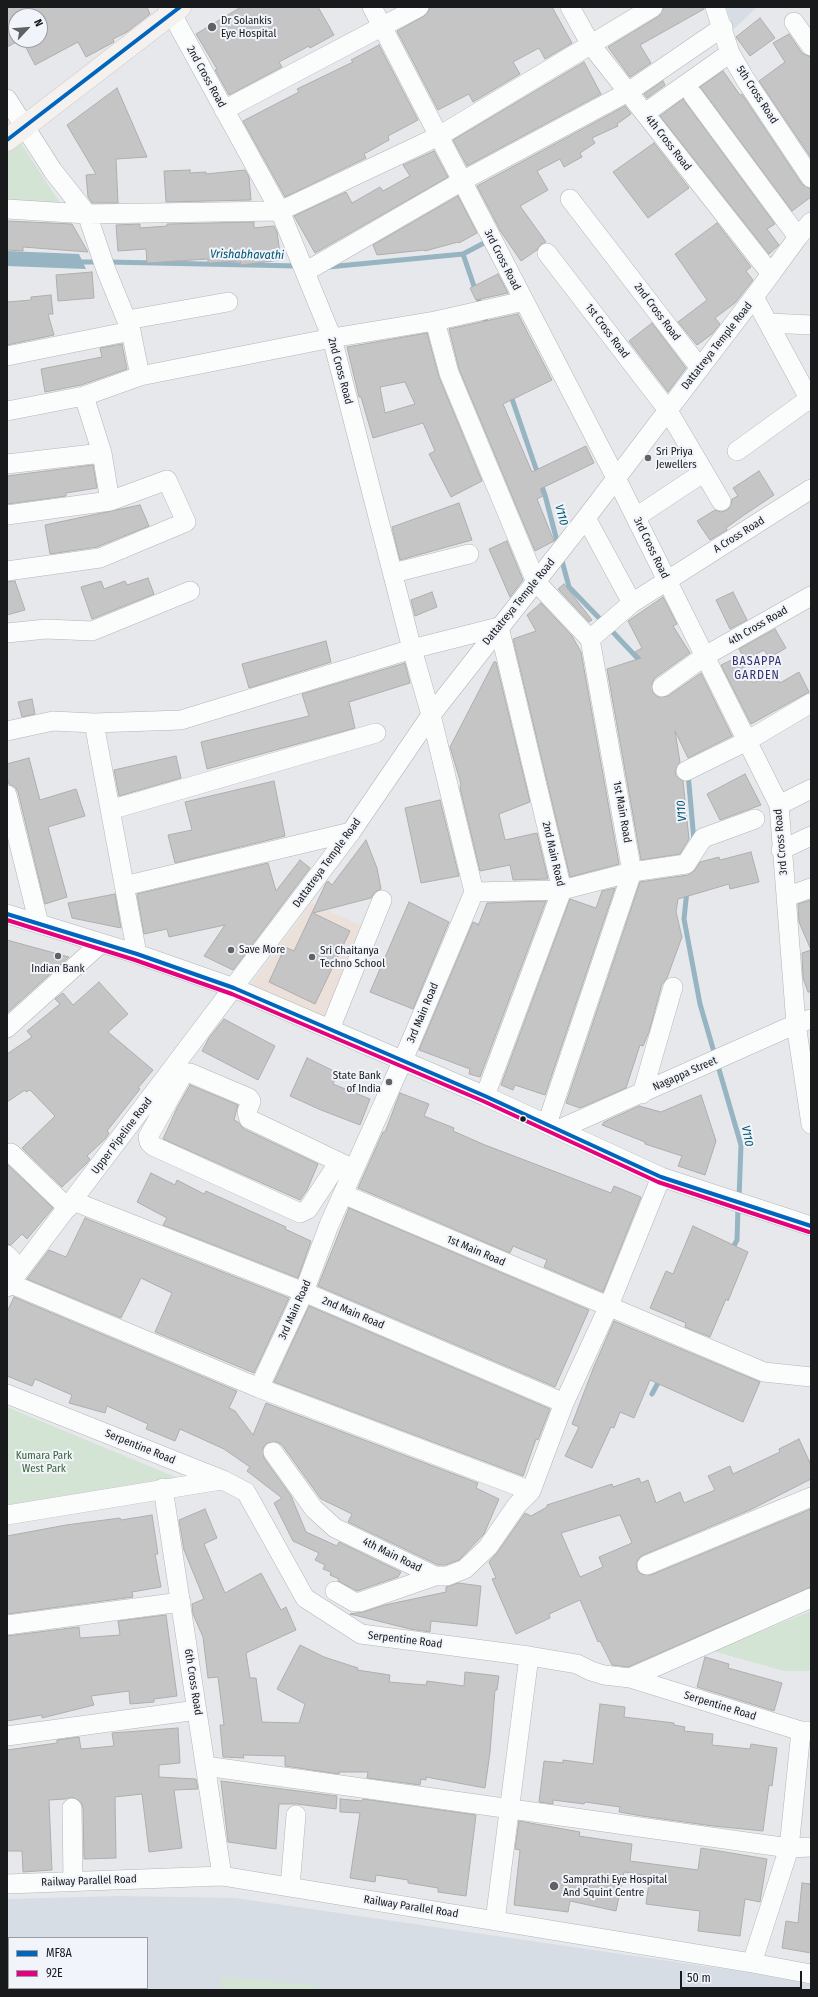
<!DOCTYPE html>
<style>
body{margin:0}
#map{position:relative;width:818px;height:1997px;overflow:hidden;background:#e6e8eb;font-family:"Fira Sans Condensed",sans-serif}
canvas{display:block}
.frame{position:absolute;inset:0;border:8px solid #191a1c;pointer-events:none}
.legend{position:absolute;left:8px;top:1937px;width:140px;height:52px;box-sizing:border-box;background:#f1f5fb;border:1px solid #9b9da2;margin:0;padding:5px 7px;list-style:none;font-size:12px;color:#191a1c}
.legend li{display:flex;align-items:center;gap:8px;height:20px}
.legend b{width:20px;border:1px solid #9b9da2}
.north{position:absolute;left:8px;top:8px;width:40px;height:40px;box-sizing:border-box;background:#f1f5fb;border:1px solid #9b9da2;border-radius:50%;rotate:64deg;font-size:11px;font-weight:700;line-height:16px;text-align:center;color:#191a1c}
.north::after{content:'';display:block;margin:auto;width:14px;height:18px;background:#616264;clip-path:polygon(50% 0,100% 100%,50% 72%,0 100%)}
.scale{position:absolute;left:680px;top:1971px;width:122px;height:18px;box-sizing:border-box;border:2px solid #191a1c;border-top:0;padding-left:5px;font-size:12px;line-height:14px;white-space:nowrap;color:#191a1c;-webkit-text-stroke:3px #f1f5fb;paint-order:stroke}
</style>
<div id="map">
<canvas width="818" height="1997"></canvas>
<div class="frame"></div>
<ul class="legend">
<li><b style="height:5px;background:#0065bd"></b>MF8A</li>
<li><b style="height:5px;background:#e5007d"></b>92E</li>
</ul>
<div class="north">N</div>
<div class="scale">50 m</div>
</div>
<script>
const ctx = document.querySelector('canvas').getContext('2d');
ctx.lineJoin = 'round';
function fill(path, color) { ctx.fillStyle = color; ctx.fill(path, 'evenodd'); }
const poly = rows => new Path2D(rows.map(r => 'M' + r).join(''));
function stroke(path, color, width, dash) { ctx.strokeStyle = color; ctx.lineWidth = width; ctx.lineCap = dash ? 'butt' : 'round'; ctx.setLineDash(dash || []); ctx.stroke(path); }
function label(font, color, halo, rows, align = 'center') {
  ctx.font = font + ' "Fira Sans Condensed",sans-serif'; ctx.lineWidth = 4; ctx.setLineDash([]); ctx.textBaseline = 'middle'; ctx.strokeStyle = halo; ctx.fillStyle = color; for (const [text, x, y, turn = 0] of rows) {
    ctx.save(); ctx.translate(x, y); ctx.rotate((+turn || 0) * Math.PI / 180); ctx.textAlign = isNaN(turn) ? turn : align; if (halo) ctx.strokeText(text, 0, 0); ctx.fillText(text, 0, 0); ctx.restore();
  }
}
const built = poly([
 [726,7,757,7,734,29],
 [119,1896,235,1898,745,1972,811,1984,811,1990,7,1990,7,1899],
 [9,1938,147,1938,147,1988,9,1988]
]);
const education = poly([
 [311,903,364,927,327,1020,249,987]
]);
const green = poly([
 [20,142,60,203,7,202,7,153],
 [7,1407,180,1479,7,1506],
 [811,1611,811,1671,784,1671,713,1651],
 [221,1977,315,1985,314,1990,222,1990]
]);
const water = poly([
 [7,251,79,254,86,269,7,266]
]);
const stream = poly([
 [463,254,488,327],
 [76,262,100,262],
 [108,262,298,266],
 [328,267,463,254,484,243],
 [510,393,545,495,558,545],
 [561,557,569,587,603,622],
 [609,628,642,663],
 [688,773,694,841],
 [687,890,684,919,700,1004,741,1145,739,1199],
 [731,1251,737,1240,738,1207],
 [652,1394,660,1379]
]);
const building = poly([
 [7,7,147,7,150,14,127,32,113,39,114,42,86,57,78,42,35,65,22,40,40,40,40,16,16,16,16,40,20,40,7,47,7,7],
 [241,7,318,7,334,35,310,48,309,46,279,62,282,67,229,95,215,70,217,69,196,34,241,7],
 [430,7,552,7,572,43,545,59,539,48,513,62,520,74,473,102,469,94,438,110,397,31,424,16,428,12,430,7],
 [664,7,704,7,704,9,640,45,651,63,630,77,608,47,659,16,664,7],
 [760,18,775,38,750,56,736,37,760,18],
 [789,34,802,53,811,57,811,158,759,81,785,62,773,43,789,34],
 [379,45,418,120,388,136,389,140,364,154,366,158,285,197,243,121,299,92,297,89,353,62,351,60,379,45],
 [584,62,601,94,467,166,453,140,584,62],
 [723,71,740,95,742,94,802,184,811,189,811,197,792,211,700,87,723,71],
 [663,81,665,85,647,98,644,94,663,81],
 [117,88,147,157,116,159,118,203,92,203,88,197,86,175,96,174,67,125,117,88],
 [683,99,775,224,767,229,779,245,769,254,660,116,683,99],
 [625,106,631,114,617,124,618,126,592,138,595,143,580,153,582,157,564,167,560,159,537,171,548,190,520,206,546,242,541,244,537,250,521,261,501,232,477,186,625,106],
 [654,143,689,188,648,218,613,172,654,143],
 [434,151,448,177,315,253,294,216,346,192,352,203,380,187,383,191,410,176,403,165,434,151],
 [190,170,190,173,206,172,206,174,245,170,249,177,251,200,166,202,164,171,190,170],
 [458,196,477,233,459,243,458,242,425,251,424,250,377,255,373,245,458,196],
 [7,221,72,224,88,252,23,247,23,251,7,250,7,221],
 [254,222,254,228,274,226,277,232,281,260,241,265,240,261,208,263,208,259,147,263,146,249,118,251,116,225,140,224,140,228,167,226,167,224,254,222],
 [717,223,751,267,746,271,753,280,735,303,715,318,720,324,712,334,697,345,678,322,707,300,675,254,717,223],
 [92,272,94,298,58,301,56,275,92,272],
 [498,274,508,293,476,300,470,288,498,274],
 [51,295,53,314,48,314,54,335,7,345,7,302,31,300,31,297,51,295],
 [518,314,552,380,503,404,532,472,586,446,594,463,540,489,543,496,537,499,554,541,535,551,459,369,449,329,518,314],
 [652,323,686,368,668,392,629,341,652,323],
 [427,333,439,377,482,481,451,497,429,454,435,451,423,423,373,438,361,397,359,397,347,347,427,333],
 [405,382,415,404,385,413,380,387,405,382],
 [122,344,127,369,81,385,45,392,41,369,102,357,100,348,122,344],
 [93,465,97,488,66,493,66,496,7,504,7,476,93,465],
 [759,471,774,495,744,515,726,528,727,530,710,540,697,521,715,510,721,512,727,510,731,506,732,499,738,496,733,488,759,471],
 [459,503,472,540,400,560,392,527,459,503],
 [140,505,149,526,97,547,50,554,45,525,140,505],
 [507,541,523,580,510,597,489,549,507,541],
 [148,578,154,594,92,619,81,587,101,581,104,589,125,581,127,585,148,578],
 [15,581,25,610,7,615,7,582,15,581],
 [564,584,592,620,589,622,558,589,564,584],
 [432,592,437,607,415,616,411,600,432,592],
 [733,592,747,620,730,629,716,600,733,592],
 [663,597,677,624,673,626,690,653,655,678,652,683,653,693,658,697,668,696,701,673,732,736,688,758,675,731,680,762,675,771,676,776,683,781,689,839,680,854,641,860,607,669,641,658,635,652,642,648,628,621,663,597],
 [541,603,572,636,581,652,619,864,570,877,513,639,536,631,527,615,541,603],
 [775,629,786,648,769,658,764,650,745,660,739,649,775,629],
 [326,641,331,662,249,688,242,664,326,641],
 [738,657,753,683,773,672,780,683,799,672,809,692,751,724,721,665,738,657],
 [494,662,496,662,530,802,499,814,505,840,537,833,548,879,513,880,510,865,480,871,460,788,461,784,450,747,494,662],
 [405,663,410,683,349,702,355,728,207,769,201,742,309,716,302,694,405,663],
 [32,699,35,714,22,717,18,702,32,699],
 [176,756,181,778,119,796,114,770,176,756],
 [29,758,40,800,76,789,85,816,48,827,67,897,45,904,18,792,15,787,9,784,7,777,7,764,29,758],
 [745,774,761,805,720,820,707,794,745,774],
 [274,781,285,836,175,863,168,835,192,830,185,802,274,781],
 [440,800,459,876,421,883,405,808,440,800],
 [366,840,377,868,381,889,375,892,371,898,313,913,350,931,315,1004,269,982,285,947,294,951,326,883,328,881,332,885,366,840],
 [751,852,759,882,730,889,729,884,678,899,676,912,682,937,667,978,662,984,649,1032,643,1046,640,1045,626,1088,580,1108,566,1103,640,882,688,875,695,870,700,862,719,857,720,860,751,852],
 [300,860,310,868,233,970,204,956,225,925,169,937,167,929,144,934,137,894,268,863,276,891,300,860],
 [615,888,545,1095,515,1085,513,1090,501,1085,570,899,596,908,602,891,615,888],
 [115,894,121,928,72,918,68,903,115,894],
 [811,900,811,992,808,992,803,978,802,953,811,950,799,922,798,904,811,900],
 [546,901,480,1077,469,1074,470,1069,419,1050,473,922,478,924,478,926,487,903,546,901],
 [409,902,449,922,413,1009,370,992,409,902],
 [7,940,69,957,7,1013,7,940],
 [99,982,128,1014,108,1032,153,1070,138,1088,140,1089,107,1131,109,1133,106,1138,87,1156,90,1159,87,1163,62,1187,22,1148,55,1116,30,1090,26,1092,25,1090,7,1102,7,1054,32,1037,27,1031,60,1004,55,999,63,993,73,1005,99,982],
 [224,1019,275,1046,258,1080,202,1051,209,1038,224,1019],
 [307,1058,338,1073,333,1084,370,1099,360,1125,321,1110,290,1096,307,1058],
 [190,1085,238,1105,234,1120,238,1122,244,1129,318,1164,307,1190,300,1200,163,1139,177,1108,190,1085],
 [400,1093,429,1104,424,1116,454,1128,453,1131,485,1145,611,1193,614,1186,641,1197,603,1292,544,1267,547,1260,513,1246,510,1253,358,1188,383,1132,385,1132,400,1093],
 [701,1095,716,1141,705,1175,678,1166,682,1156,645,1144,645,1142,602,1125,604,1122,639,1106,661,1112,701,1095],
 [7,1164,53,1208,27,1239,22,1234,11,1245,7,1244,7,1164],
 [151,1173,175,1185,177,1180,204,1194,206,1191,286,1227,285,1229,311,1241,298,1278,163,1225,167,1218,137,1202,151,1173],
 [349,1208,589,1310,555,1387,318,1286,349,1208],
 [85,1218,289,1298,254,1373,155,1332,172,1293,141,1278,121,1318,27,1279,49,1250,66,1257,85,1218],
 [693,1226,748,1252,728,1301,726,1299,710,1337,685,1327,686,1323,650,1308,666,1271,673,1274,693,1226],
 [14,1297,237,1391,229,1408,235,1411,253,1435,266,1403,478,1483,476,1488,499,1499,484,1534,459,1560,445,1565,438,1565,348,1522,352,1514,321,1499,282,1445,277,1442,267,1443,263,1448,264,1458,291,1496,306,1532,337,1546,339,1542,401,1572,398,1577,357,1591,338,1581,339,1579,330,1575,331,1572,323,1569,325,1565,315,1560,319,1553,293,1541,274,1503,282,1498,247,1471,250,1467,224,1449,180,1429,175,1441,146,1429,148,1424,107,1406,105,1413,69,1403,72,1395,35,1379,32,1386,7,1376,7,1312,14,1297],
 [309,1306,550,1409,538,1440,536,1439,523,1476,274,1382,309,1306],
 [614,1321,760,1382,743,1422,650,1380,634,1418,620,1412,614,1428,611,1427,592,1468,565,1456,579,1427,572,1424,593,1369,614,1321],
 [799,1439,811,1465,811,1479,750,1510,643,1555,638,1559,636,1564,637,1570,641,1574,651,1575,811,1509,811,1587,628,1667,612,1665,600,1641,598,1642,580,1600,549,1614,550,1618,516,1634,492,1579,496,1578,489,1562,497,1553,525,1513,531,1516,547,1507,547,1505,612,1484,613,1487,639,1478,641,1483,648,1480,656,1503,680,1492,684,1503,715,1490,708,1476,730,1466,733,1474,780,1452,779,1449,799,1439],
 [620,1515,632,1543,599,1557,603,1567,580,1577,561,1533,620,1515],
 [205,1509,217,1538,204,1544,225,1593,261,1573,281,1610,286,1607,296,1630,246,1653,250,1678,256,1678,262,1722,299,1723,305,1704,277,1689,300,1645,324,1657,358,1668,357,1670,390,1675,389,1682,426,1685,427,1681,464,1686,465,1672,499,1676,497,1690,495,1690,490,1752,485,1788,426,1777,426,1780,421,1779,420,1785,367,1778,368,1772,339,1772,339,1774,285,1766,285,1756,243,1755,244,1758,223,1757,220,1725,224,1725,218,1677,208,1678,203,1637,193,1614,192,1604,204,1599,184,1550,179,1520,205,1509],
 [152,1515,158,1554,155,1554,161,1587,132,1592,133,1597,7,1614,7,1536,66,1525,120,1518,121,1520,152,1515],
 [458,1583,481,1586,477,1626,431,1621,430,1632,410,1629,350,1614,363,1612,385,1605,446,1592,446,1587,458,1583],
 [166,1615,177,1696,154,1699,154,1702,130,1704,129,1691,91,1696,94,1705,42,1718,42,1715,7,1721,7,1636,79,1627,80,1638,120,1635,118,1621,166,1615],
 [705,1657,729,1664,728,1668,782,1683,774,1711,697,1687,705,1657],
 [600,1704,625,1707,624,1717,674,1723,674,1725,685,1727,684,1731,713,1734,712,1745,750,1749,751,1744,777,1748,772,1786,769,1785,763,1831,713,1826,642,1816,619,1812,620,1807,585,1802,584,1804,553,1800,553,1804,539,1802,544,1761,563,1763,563,1760,593,1764,600,1704],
 [178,1728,180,1763,159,1765,159,1777,196,1779,198,1789,174,1790,182,1848,149,1852,142,1794,115,1797,116,1858,84,1859,83,1808,81,1802,72,1797,65,1799,49,1800,52,1870,23,1872,22,1851,7,1851,7,1750,57,1743,57,1740,79,1737,81,1749,114,1746,112,1733,178,1728],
 [221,1781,337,1796,336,1809,297,1804,279,1804,276,1849,228,1842,221,1781],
 [340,1799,362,1801,363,1799,476,1815,466,1896,438,1892,438,1888,408,1883,408,1880,376,1875,375,1882,350,1878,360,1813,340,1812,340,1799],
 [519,1821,580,1832,579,1836,632,1844,630,1861,698,1870,701,1848,767,1859,760,1902,745,1899,740,1936,698,1931,700,1911,646,1904,650,1876,624,1872,616,1911,570,1901,568,1912,514,1905,520,1850,515,1849,519,1821],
 [802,1883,811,1884,811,1953,782,1948,786,1921,798,1923,802,1883]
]);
const minor = poly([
 [168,7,280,211,332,338,412,649,431,715,474,892,403,1060,329,1225,304,1292,259,1388],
 [372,7,616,478,779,805,796,1024,811,1124],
 [570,7,591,45,771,274],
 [715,7,730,53,745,79,811,178],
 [794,22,811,46],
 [693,95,798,237],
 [7,99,53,171,87,214,106,270,131,331,140,376,332,338,435,321,524,301],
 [224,110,419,7],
 [645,113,730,53],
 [570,199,700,368],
 [7,209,87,214,280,211,439,136,653,7],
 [547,253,667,409,721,501],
 [305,272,462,181,628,92,723,27],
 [754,297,811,402],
 [127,320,228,302],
 [435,321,449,373,536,582,590,639],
 [769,323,811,325],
 [7,356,131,331],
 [84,396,102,453,110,501],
 [7,411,84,396,140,376],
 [737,451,809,399],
 [7,464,102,453],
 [7,515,110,501,167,480,186,522,100,558,7,571],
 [636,517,704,472],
 [393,573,469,554],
 [632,603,811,489],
 [7,633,46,629,92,631,190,591],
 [662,687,705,656,811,596],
 [94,723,137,954],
 [7,731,53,721,94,723,181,720,412,649,499,627,562,890,485,1096],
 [686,771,747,741,811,703],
 [7,795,39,924],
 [779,805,811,789],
 [110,810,376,733],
 [781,850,811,836],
 [124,886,351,832],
 [474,892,562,890,632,872,686,864,703,838,755,819],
 [786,897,811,888],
 [7,914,137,954,234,988,485,1096,661,1177,811,1226],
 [7,1028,101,943],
 [330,1029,382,900],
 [642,1094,673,987],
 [547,1124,632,872,590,639,632,603,586,518],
 [560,1129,796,1024,811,1019],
 [11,1153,68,1208],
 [339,1162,308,1209,300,1213,153,1146,149,1142,148,1137,182,1076,186,1073,190,1073,249,1098,251,1101,247,1112,249,1119,339,1162,354,1169],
 [343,1194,764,1372,811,1377],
 [73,1201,304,1292,564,1403],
 [7,1255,20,1269],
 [9,1283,259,1388,531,1491],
 [7,1287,351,832,431,715,586,518,754,297,798,237,811,222],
 [7,1394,223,1480,246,1492,305,1598,361,1634,529,1656,577,1664,591,1671,604,1675,630,1678,801,1731,811,1731],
 [273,1452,314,1509,335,1528,435,1576,447,1576,465,1569,488,1547,517,1505,531,1491,564,1403,608,1308,661,1177],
 [163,1488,222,1876],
 [7,1515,221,1480],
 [647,1565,811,1497],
 [335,1591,354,1602,360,1602,435,1576],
 [7,1625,181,1602],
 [630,1678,811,1598],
 [7,1736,197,1710],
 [205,1766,789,1848,811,1847],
 [72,1808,73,1881],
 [7,1884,222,1876,752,1963,811,1974],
 [290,1887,296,1815],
 [495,1921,529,1656],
 [752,1963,789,1848,801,1731]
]);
const major = poly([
 [7,140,180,7]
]);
const bus1 = poly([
 [7,140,180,7],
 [7,914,137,954,234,988,485,1096,661,1177,811,1226]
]);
const bus2 = poly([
 [7,920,135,960,232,994,483,1101,658,1182,809,1232]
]);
const markers = [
 [212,27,5,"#616264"],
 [648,458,4,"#616264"],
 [231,950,4,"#616264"],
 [58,956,4,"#616264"],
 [312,957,4,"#616264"],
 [389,1082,4,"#616264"],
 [523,1119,3.5,"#191a1c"],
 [554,1886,5,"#616264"]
];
const poiNames = [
 ["Dr Solankis",221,21],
 ["Eye Hospital",221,34],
 ["Sri Priya",656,452],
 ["Jewellers",656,465],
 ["Save More",239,950],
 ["Sri Chaitanya",320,951],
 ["Techno School",320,964],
 ["Indian Bank",58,969,"center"],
 ["State Bank",381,1076,"right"],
 ["of India",381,1089,"right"],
 ["Samprathi Eye Hospital",563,1880],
 ["And Squint Centre",563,1893]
];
const streetNames = [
 ["2nd Cross Road",206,77,61],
 ["5th Cross Road",757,95,57],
 ["4th Cross Road",668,143,52],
 ["3rd Cross Road",502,260,63],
 ["2nd Cross Road",657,312,53],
 ["1st Cross Road",607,331,53],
 ["Dattatreya Temple Road",717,346,-52],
 ["2nd Cross Road",340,371,75],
 ["A Cross Road",739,535,-32],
 ["3rd Cross Road",651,548,64],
 ["Dattatreya Temple Road",519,602,-51],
 ["4th Cross Road",758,626,-30],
 ["1st Main Road",622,812,80],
 ["3rd Cross Road",781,842,-95],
 ["2nd Main Road",553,854,77],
 ["Dattatreya Temple Road",327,863,-54],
 ["3rd Main Road",423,1013,-67],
 ["Nagappa Street",685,1074,-24],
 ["Upper Pipeline Road",122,1136,-53],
 ["1st Main Road",476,1251,23],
 ["3rd Main Road",295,1310,-66],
 ["2nd Main Road",353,1313,23],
 ["Serpentine Road",140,1447,22],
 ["4th Main Road",392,1555,26],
 ["Serpentine Road",405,1640,7],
 ["6th Cross Road",193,1682,81],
 ["Serpentine Road",720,1706,17],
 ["Railway Parallel Road",89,1881,-2],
 ["Railway Parallel Road",411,1907,9]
];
const parkNames = [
 ["Kumara Park",44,1456],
 ["West Park",44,1469]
];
const waterNames = [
 ["Vrishabhavathi",247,255,1],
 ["V110",561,515,75],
 ["V110",682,811,-95],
 ["V110",747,1136,79]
];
const neighbourhoodNames = [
 ["BASAPPA",757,662],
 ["GARDEN",757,676]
];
fill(built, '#d7dde5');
fill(education, '#ebe0da');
fill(green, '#d3e4d4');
fill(water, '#96b4c1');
stroke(stream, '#96b4c1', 5);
fill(building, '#c5c5c6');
stroke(building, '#aeaeaf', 1);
stroke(minor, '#b4b5b8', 20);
stroke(major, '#c4c5c6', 23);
stroke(minor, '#fbfcfc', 19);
stroke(major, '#f4f1ef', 22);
stroke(bus1, '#0065bd', 4);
stroke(bus2, '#e5007d', 4);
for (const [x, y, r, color] of markers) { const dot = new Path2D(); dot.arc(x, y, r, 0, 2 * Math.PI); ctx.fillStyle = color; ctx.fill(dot); stroke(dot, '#f1f5fb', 1.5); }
label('11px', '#191a1c', '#f1f5fb', poiNames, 'left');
label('11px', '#191a1c', '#f1f5fb', streetNames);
label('11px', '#396237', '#f1f5fb', parkNames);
label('italic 12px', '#00546e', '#f1f5fb', waterNames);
ctx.letterSpacing = '1px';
label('12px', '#37306c', '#f1f5fb', neighbourhoodNames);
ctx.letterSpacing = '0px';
</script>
